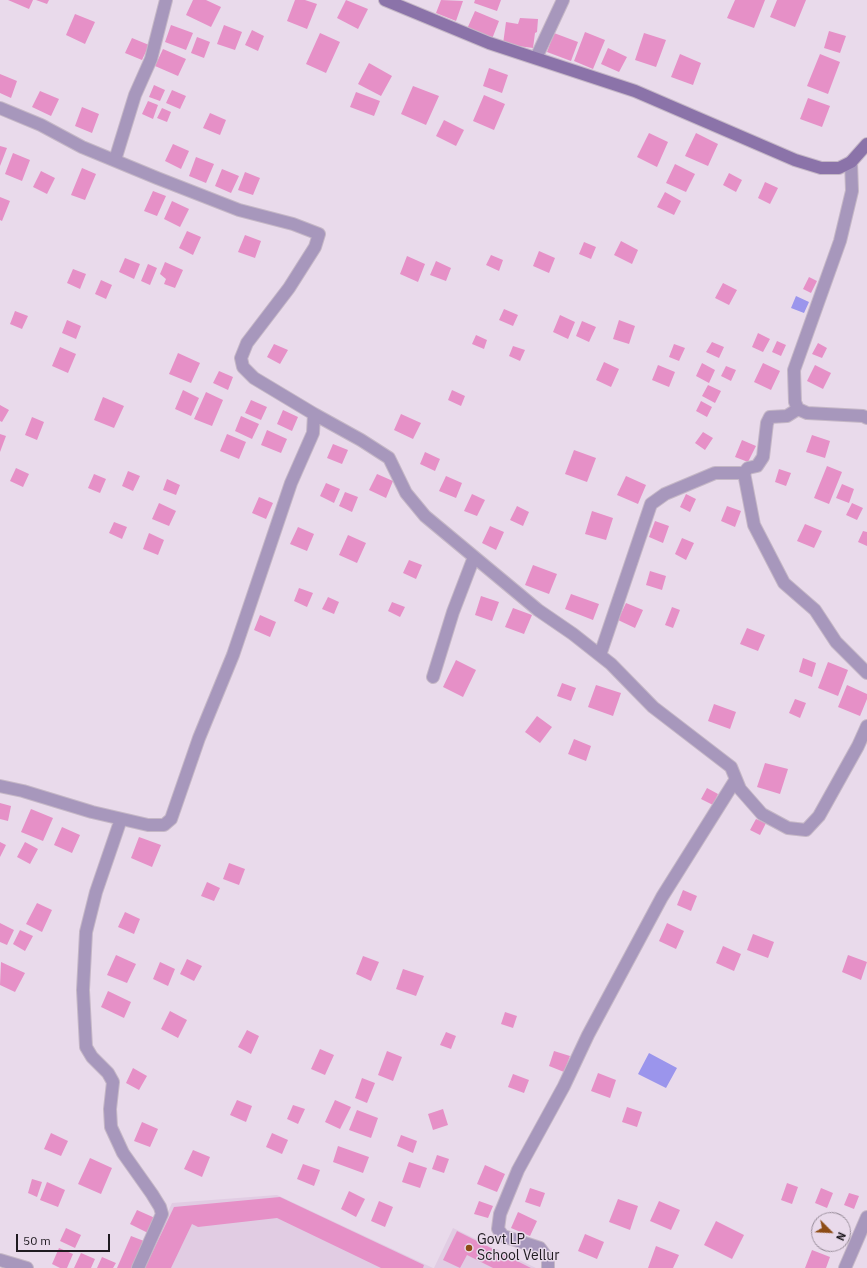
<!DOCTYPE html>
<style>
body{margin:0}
#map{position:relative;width:867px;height:1268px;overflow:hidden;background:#e9daeb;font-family:"IBM Plex Sans",sans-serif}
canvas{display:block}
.north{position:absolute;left:811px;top:1212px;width:40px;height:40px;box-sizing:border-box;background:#e9daeb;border:1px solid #988d9a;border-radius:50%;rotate:114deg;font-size:11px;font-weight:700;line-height:16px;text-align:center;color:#1f1a20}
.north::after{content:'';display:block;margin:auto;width:14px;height:18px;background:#8d4c16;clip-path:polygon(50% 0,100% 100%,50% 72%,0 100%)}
.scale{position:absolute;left:16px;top:1234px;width:94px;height:18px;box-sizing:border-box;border:2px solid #1f1a20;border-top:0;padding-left:5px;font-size:12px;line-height:14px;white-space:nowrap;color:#1f1a20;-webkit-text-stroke:3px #e9daeb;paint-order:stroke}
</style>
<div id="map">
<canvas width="867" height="1268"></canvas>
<div class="north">N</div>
<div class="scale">50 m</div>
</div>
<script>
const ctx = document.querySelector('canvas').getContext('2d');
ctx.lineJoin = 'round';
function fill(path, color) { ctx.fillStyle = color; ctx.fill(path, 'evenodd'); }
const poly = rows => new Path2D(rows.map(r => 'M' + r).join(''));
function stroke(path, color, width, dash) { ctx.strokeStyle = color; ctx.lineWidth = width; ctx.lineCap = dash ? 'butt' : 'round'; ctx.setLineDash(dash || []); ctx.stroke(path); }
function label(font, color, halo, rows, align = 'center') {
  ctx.font = font + ' "IBM Plex Sans",sans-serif'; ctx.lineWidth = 3; ctx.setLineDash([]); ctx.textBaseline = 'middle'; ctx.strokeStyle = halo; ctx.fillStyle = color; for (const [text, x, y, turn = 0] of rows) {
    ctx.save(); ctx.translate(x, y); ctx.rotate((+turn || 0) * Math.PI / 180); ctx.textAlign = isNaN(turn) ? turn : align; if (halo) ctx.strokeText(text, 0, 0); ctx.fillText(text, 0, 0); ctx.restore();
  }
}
const built = poly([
 [277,1195,433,1268,142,1268,172,1203],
 [453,1228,536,1268,434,1268]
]);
const water = poly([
 [796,296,809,302,804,313,791,308],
 [649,1053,677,1068,666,1088,638,1074]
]);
const building = poly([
 [8,0,33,0,29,9],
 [36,0,49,0,47,4],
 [193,0,206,0,221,7,211,27,186,15],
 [295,0,305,0,317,4,307,29,287,21],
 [346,0,368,9,358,29,337,18],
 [441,0,463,1,456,21,436,13],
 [475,0,501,0,497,11,474,3],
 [735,0,765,0,754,28,727,18],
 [777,0,806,0,795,27,770,17],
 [475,11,499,21,492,39,467,29],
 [75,14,95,22,85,44,66,35],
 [520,18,538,19,537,32,535,33,533,48,503,44,506,22,518,24],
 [171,25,193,33,186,50,165,42],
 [224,25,242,32,235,50,217,44],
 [252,30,264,36,258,51,245,45],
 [829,31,846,36,840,53,824,48],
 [585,32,605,40,593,69,574,61],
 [320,33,340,42,326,73,306,64],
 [554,33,578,42,571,61,547,52],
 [644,33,666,40,656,67,635,60],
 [197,37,210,42,204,58,191,53],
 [132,38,149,45,142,60,125,53],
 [608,48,627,57,619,72,601,64],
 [163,49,186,59,178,76,155,66],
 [680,54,701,63,693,85,671,77],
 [820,54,840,62,828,94,807,86],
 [369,63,392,76,381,96,358,84],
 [489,68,508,75,502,93,483,86],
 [0,74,17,81,11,98,0,93],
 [154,85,165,90,160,101,149,97],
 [413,86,439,96,426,125,401,114],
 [172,90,186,96,180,109,166,103],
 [40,91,59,99,51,116,32,107],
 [356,92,380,101,374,116,350,107],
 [484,95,505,104,494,130,473,121],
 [808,98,830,106,822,127,800,119],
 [148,101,158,105,153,119,142,114],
 [82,107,99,114,92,133,75,126],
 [162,108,171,112,167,122,157,118],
 [210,113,226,120,220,135,203,128],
 [444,120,464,130,456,146,436,136],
 [649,133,668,142,657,167,637,157],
 [696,133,718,144,708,166,685,156],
 [173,144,189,151,181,169,165,161],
 [0,146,7,148,0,166],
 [13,153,30,160,22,181,5,174],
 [196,157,214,164,206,183,189,176],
 [675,164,695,174,686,192,666,183],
 [82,168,96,174,85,200,71,195],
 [222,169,239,176,231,193,215,186],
 [41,171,55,178,47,194,33,187],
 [245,172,260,178,253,195,238,190],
 [729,173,742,180,736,192,723,185],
 [765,182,778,188,770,204,758,198],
 [153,191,166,196,157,216,144,211],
 [665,192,681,201,674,215,657,207],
 [0,197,10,201,2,221,0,220],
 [172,201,189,209,180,227,164,219],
 [187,231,201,237,193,255,179,248],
 [245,235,261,241,255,258,238,252],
 [621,241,638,250,632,264,614,255],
 [584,242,596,247,591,259,579,254],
 [539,251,555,258,549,273,533,266],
 [491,255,503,260,499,271,486,265],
 [407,256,425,264,418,282,400,274],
 [125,258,140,264,134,279,119,272],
 [436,261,451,268,446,281,430,275],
 [165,262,183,270,175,288,164,284,166,279,160,274],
 [148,264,157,268,150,285,141,281],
 [73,269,86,274,80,289,67,283],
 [809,277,817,281,811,293,803,289],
 [101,280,112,285,106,299,95,294],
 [723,283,737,290,729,305,715,298],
 [504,309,518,315,513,326,499,320],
 [15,311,28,316,22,329,10,324],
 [560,315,575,322,568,339,553,332],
 [67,320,81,326,76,339,62,333],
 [619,320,635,326,629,344,613,339],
 [582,321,596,327,589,342,576,336],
 [758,333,770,339,763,352,752,347],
 [476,335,487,340,484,349,472,344],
 [777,341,786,345,781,356,772,352],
 [712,342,724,347,719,358,706,352],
 [818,343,827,348,822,358,812,354],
 [274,344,288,350,280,364,267,357],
 [674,344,685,348,679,361,669,357],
 [513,346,525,350,520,361,509,356],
 [60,347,76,354,68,373,52,366],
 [178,353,200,363,191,383,169,374],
 [604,362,619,369,611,387,596,380],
 [702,363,715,370,709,383,696,376],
 [763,363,780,371,771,390,754,382],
 [658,365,675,372,669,387,652,380],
 [815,365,831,373,823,389,807,381],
 [726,366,736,370,731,381,721,376],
 [219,371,233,377,228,390,213,383],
 [708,385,721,391,715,403,702,396],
 [183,390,199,398,191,416,175,409],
 [452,390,465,396,461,406,448,400],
 [206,392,223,400,212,426,194,419],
 [103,397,124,406,114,428,94,420],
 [251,400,267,407,261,420,245,413],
 [701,401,712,407,707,417,696,411],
 [0,405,9,410,2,422,0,421],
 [283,410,298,417,292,431,277,424],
 [401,414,421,423,413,439,394,430],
 [241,416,259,424,252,439,235,431],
 [32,417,44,422,37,440,25,435],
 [267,430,287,439,281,453,261,445],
 [703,432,713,438,705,450,695,443],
 [0,434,6,436,0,452],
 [227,434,246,442,239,459,220,451],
 [812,435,830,441,825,458,806,452],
 [742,440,756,446,748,462,735,457],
 [333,444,348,450,342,464,327,458],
 [574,450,596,458,587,482,565,474],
 [425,452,440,459,435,471,420,464],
 [827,466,842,472,829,504,814,498],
 [16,468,29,474,23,487,10,481],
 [779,469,791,473,786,486,775,482],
 [128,471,140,476,133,491,122,486],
 [94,474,106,479,100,493,88,488],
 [377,474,393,481,386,498,369,490],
 [446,476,462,483,456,498,439,491],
 [626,476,646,485,638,504,617,495],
 [167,479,180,485,176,495,163,490],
 [326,483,340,489,334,503,320,496],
 [842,484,854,489,849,503,836,498],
 [345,492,358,497,352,512,339,506],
 [472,494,485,500,477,516,464,511],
 [686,494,696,499,690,512,680,507],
 [259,497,273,503,266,519,252,513],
 [159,503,176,511,169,526,152,519],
 [852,503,863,508,857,520,846,515],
 [517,506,529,512,523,526,510,520],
 [727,506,741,511,735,527,721,521],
 [592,511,613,518,606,540,585,534],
 [655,521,669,526,663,543,649,537],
 [114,522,127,527,122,539,109,533],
 [805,524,822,531,814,548,797,541],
 [490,526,504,532,496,550,482,543],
 [298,527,314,534,307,551,290,544],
 [863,531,867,532,867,546,858,542],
 [149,533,164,540,158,555,143,549],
 [348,535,366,543,357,563,339,555],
 [682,538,694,543,686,560,675,554],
 [409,560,422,565,416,579,403,573],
 [533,565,557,574,549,594,525,585],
 [650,571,666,576,662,590,646,585],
 [299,588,313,593,307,607,294,601],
 [571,594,599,604,593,620,565,609],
 [481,596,499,602,492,621,475,615],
 [328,597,339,602,334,614,322,609],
 [392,602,405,607,400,617,388,611],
 [626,603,643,610,635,628,618,620],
 [672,607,680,610,673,628,665,625],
 [513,608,532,615,524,634,505,627],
 [260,615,276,622,270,637,254,630],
 [747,628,765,635,758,651,740,644],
 [803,658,816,663,812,677,799,672],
 [456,660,476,670,463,697,443,687],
 [828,662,848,670,838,696,818,688],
 [562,683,576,688,571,701,557,696],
 [596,685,621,693,613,716,588,707],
 [847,685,867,694,867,699,860,716,838,707],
 [795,699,806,703,800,718,789,713],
 [714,704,736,712,730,729,708,721],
 [537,716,552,727,540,743,525,732],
 [574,739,591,746,586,761,568,754],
 [765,763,788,769,780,794,757,787],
 [707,788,718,794,713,805,701,799],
 [0,803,11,806,8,821,0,819],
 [31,809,53,818,43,841,21,832],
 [756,819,766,823,760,835,750,830],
 [62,827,80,835,72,853,54,845],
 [139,837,161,845,152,867,131,858],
 [0,842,6,845,0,857],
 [25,842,38,849,30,864,17,857],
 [229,863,245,869,239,885,223,879],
 [207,882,220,888,214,901,201,896],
 [683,890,697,896,691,911,677,905],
 [37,903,52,910,42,932,26,924],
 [125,912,140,919,134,934,118,927],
 [0,923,14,930,7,945,0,942],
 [667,923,684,931,676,949,659,941],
 [20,930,33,936,25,951,13,944],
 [753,934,774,942,768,958,747,950],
 [723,946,741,954,734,971,716,963],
 [116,955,136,964,127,983,107,975],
 [848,955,867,962,861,980,842,972],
 [363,956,379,962,371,981,356,974],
 [187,959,202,966,194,981,180,974],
 [1,962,25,973,15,992,0,985],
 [160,962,175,969,168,986,153,979],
 [403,969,424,976,416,996,396,989],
 [108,991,131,1002,124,1018,101,1007],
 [170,1011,187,1020,178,1038,161,1029],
 [505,1012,517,1016,513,1028,501,1024],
 [247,1030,259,1036,251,1054,238,1047],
 [446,1032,456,1036,451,1049,440,1045],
 [320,1049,334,1055,325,1075,311,1069],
 [387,1051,402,1057,393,1081,378,1075],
 [554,1051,570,1056,564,1072,549,1066],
 [133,1068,147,1076,139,1090,126,1083],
 [598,1073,616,1080,610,1098,591,1091],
 [513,1074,529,1080,524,1093,508,1087],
 [362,1078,375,1083,367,1103,355,1098],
 [237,1100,252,1106,246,1122,230,1115],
 [335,1100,351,1107,340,1129,325,1122],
 [293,1105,305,1109,298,1124,287,1119],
 [627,1107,642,1112,637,1127,622,1122],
 [443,1109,448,1125,433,1130,428,1114],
 [357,1110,378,1118,371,1138,349,1130],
 [142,1122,158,1129,150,1147,134,1141],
 [51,1133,68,1141,61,1156,44,1149],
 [272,1133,288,1140,282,1154,266,1147],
 [401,1135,417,1141,413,1153,397,1146],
 [338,1146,369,1157,363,1173,333,1162],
 [193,1150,210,1157,202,1177,184,1169],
 [437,1155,449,1159,444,1173,432,1169],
 [90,1158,112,1168,101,1194,78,1184],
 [409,1162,427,1168,420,1188,402,1182],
 [303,1164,320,1170,314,1186,297,1179],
 [485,1165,505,1174,497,1192,477,1184],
 [32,1179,42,1182,37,1197,28,1193],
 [47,1182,65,1190,58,1207,40,1200],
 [787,1183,798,1187,792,1204,781,1200],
 [530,1188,545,1193,540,1207,525,1202],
 [821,1188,833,1193,827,1208,815,1203],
 [349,1191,365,1199,356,1217,341,1209],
 [849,1193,859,1196,854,1209,844,1205],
 [280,1197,424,1265,423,1268,381,1268,277,1218,198,1227,192,1224,171,1268,145,1268,174,1207],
 [618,1199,638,1206,630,1230,609,1222],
 [379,1201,393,1207,385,1227,371,1221],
 [479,1201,493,1206,488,1218,474,1214],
 [659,1201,680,1210,671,1230,650,1221],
 [137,1210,155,1218,148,1233,130,1224],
 [518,1212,537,1221,530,1236,511,1228],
 [716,1221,744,1235,732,1259,704,1245],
 [66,1228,81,1235,75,1248,60,1241],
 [457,1231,531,1268,493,1268,467,1255,460,1268,443,1260],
 [585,1234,604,1242,597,1259,578,1251],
 [131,1236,144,1241,132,1268,117,1268],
 [656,1246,679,1255,673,1268,648,1268],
 [59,1248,73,1254,67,1268,60,1268,52,1264],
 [812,1250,830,1257,826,1268,805,1268],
 [81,1253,95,1259,91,1268,74,1268],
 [102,1257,116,1263,113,1268,97,1268]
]);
const minor = poly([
 [536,58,563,0],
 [0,108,41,125,82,147,157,178,239,210,293,224,319,234,315,247,289,288,247,343,241,358,243,367,254,378,314,414,313,433,291,483,233,655,199,738,171,819,164,825,148,825,92,812,23,791,0,786],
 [115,160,135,95,151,59,166,0],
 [851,162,852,191,840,241,794,370,795,402,798,409,807,413,863,416,867,418],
 [798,409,787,416,770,417,767,423,763,457,757,466,748,468,744,473,754,525,784,583,815,610,836,642,867,673],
 [314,414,361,440,389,458,406,493,425,516,538,610,573,634,611,664,653,707,731,767,740,789,762,814,788,828,806,830,819,816,858,746,867,726],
 [600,655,651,504,665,494,715,473,744,473],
 [433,677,453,612,474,557],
 [121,819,96,892,86,932,83,990,86,1047,92,1057,108,1073,113,1082,110,1109,111,1127,123,1153,152,1194,160,1207,162,1214,138,1268],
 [0,1260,27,1268],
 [548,1268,548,1259,540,1248,503,1236,498,1229,500,1214,518,1170,564,1086,588,1035,662,897,736,779],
 [845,1268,867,1217]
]);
const secondary = poly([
 [385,0,489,43,635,91,795,160,821,168,839,168,851,162,867,144]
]);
const markers = [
 [469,1248,4,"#8d4c16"]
];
const poiNames = [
 ["Govt LP",477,1240],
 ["School Vellur",477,1256]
];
fill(built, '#e1cce3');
fill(water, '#9b95ec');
fill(building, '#e690c7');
stroke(minor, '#c5b7c6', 14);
stroke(secondary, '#c5b7c6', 14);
stroke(minor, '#a797bc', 12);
stroke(secondary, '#8b73a9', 12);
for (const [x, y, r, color] of markers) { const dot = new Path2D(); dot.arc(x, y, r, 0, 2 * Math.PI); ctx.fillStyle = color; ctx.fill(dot); stroke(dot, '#e9daeb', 1.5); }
label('14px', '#1f1a20', '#e9daeb', poiNames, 'left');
</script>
